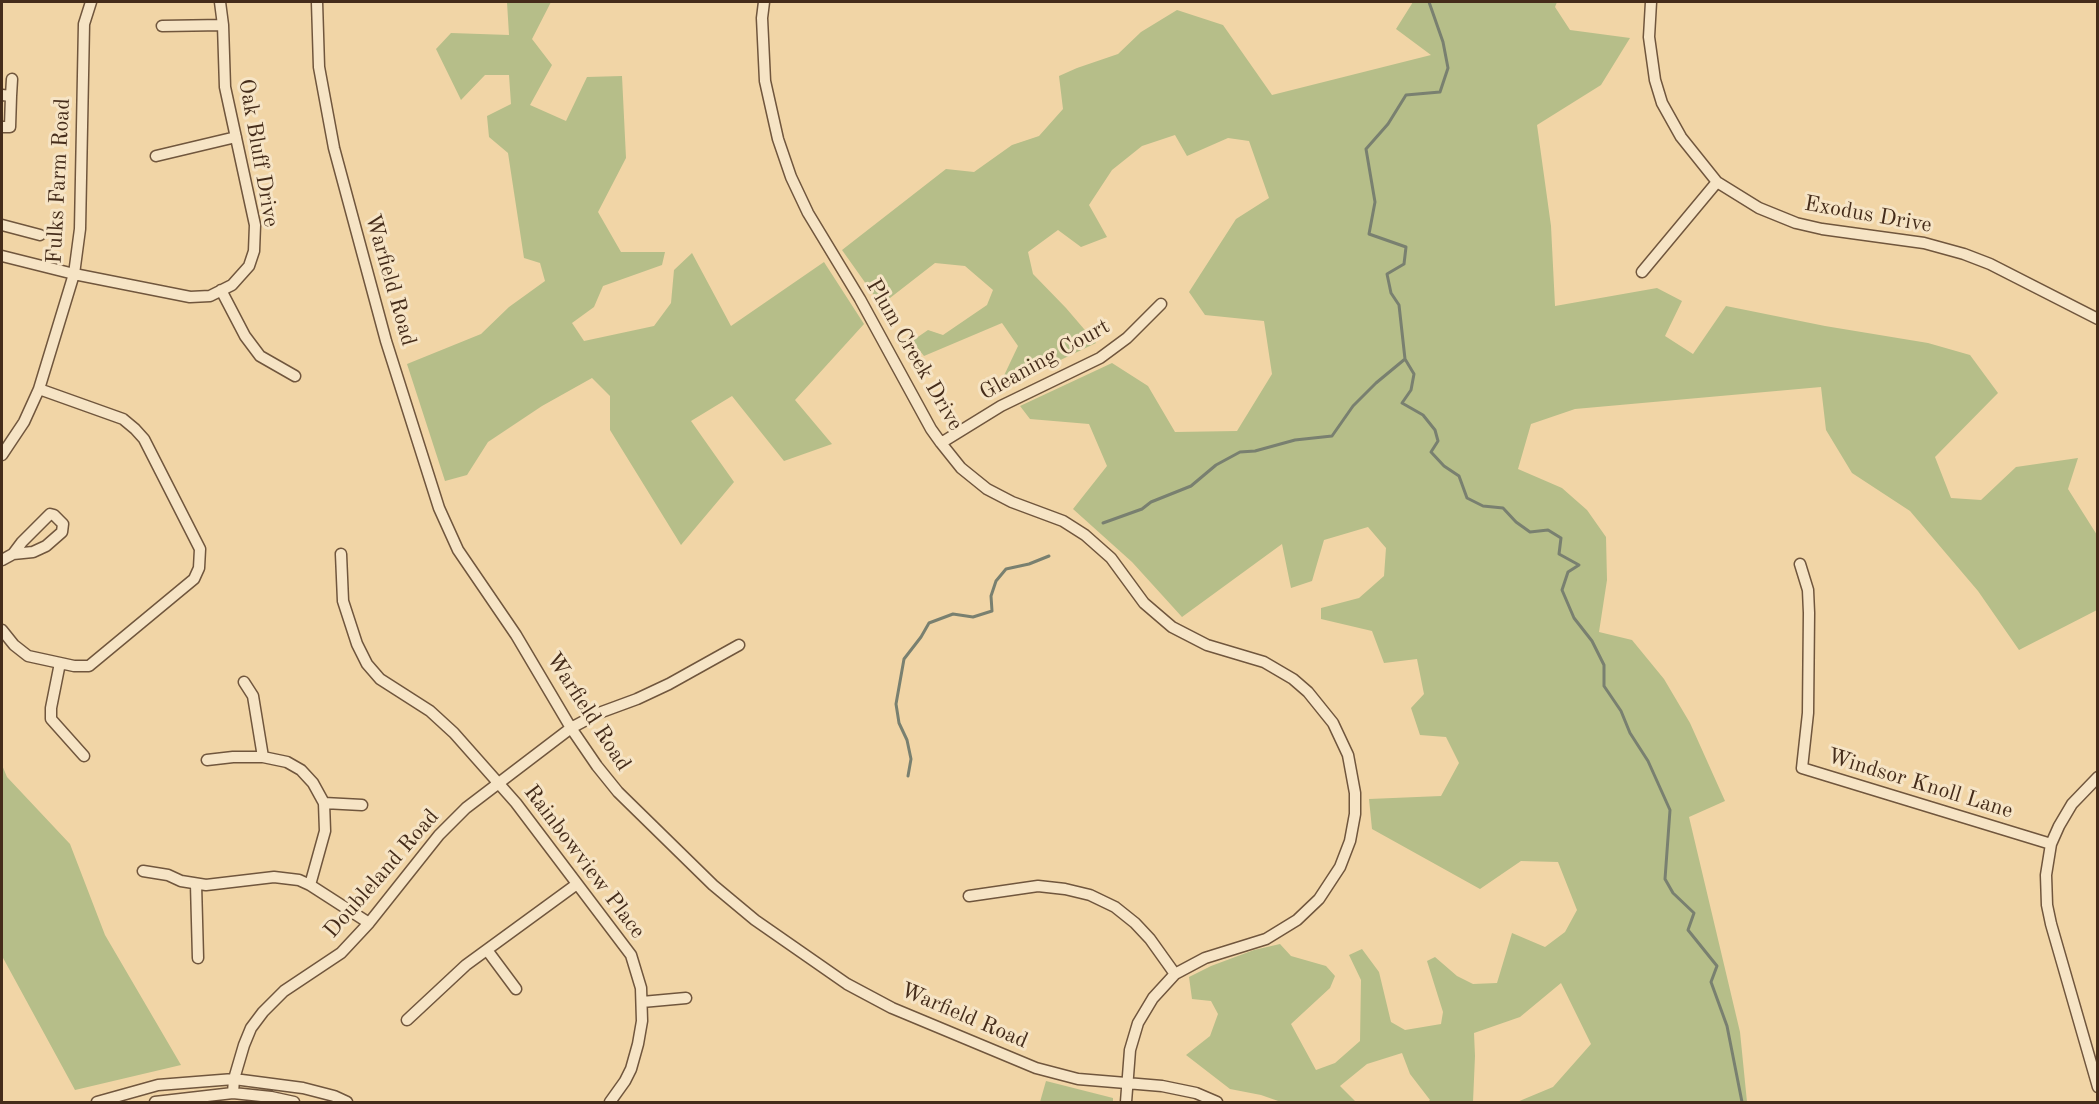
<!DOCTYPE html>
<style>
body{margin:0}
#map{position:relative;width:2099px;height:1104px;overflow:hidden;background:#f1d5a6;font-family:"Old Standard TT",serif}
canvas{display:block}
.frame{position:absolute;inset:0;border:3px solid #452c1a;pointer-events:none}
</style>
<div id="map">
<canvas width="2099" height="1104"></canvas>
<div class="frame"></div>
</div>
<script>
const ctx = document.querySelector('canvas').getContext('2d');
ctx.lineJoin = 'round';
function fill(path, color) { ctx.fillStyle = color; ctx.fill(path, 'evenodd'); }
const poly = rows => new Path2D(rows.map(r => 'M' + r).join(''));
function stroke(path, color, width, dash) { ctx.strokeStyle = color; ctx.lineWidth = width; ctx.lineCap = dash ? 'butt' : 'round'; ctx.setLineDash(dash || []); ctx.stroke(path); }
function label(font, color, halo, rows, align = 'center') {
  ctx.font = font + ' "Old Standard TT",serif'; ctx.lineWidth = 6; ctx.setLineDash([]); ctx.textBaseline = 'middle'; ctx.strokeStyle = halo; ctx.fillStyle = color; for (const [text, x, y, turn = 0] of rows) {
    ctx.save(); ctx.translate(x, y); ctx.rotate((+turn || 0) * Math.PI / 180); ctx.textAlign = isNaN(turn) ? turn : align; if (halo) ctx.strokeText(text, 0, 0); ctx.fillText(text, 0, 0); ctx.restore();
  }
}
const green = poly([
 [507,2,551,2,532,39,552,65,530,105,566,121,587,77,622,76,626,158,598,212,621,252,665,252,662,265,603,286,594,307,572,323,584,341,654,326,671,303,674,270,692,253,731,326,824,262,864,324,795,400,832,444,784,461,732,396,691,421,734,482,681,545,610,430,610,396,592,378,542,406,488,442,467,475,445,481,407,364,481,334,509,307,545,281,540,263,524,258,508,153,489,137,487,116,511,104,509,75,485,75,461,100,436,49,451,33,509,35],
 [1413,2,1557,2,1555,7,1570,30,1630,38,1601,85,1537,125,1551,226,1555,306,1657,288,1682,301,1665,336,1693,354,1726,306,1825,326,1928,343,1970,355,1998,393,1935,457,1951,498,1981,500,2016,467,2078,458,2068,489,2097,535,2097,610,2019,650,1978,591,1910,511,1852,473,1826,430,1821,387,1575,409,1531,424,1518,469,1562,488,1587,510,1606,537,1607,580,1599,632,1632,640,1664,679,1690,723,1725,801,1689,817,1740,1032,1747,1102,1517,1102,1553,1087,1591,1044,1561,983,1520,1017,1474,1033,1475,1056,1473,1102,1428,1102,1430,1100,1410,1074,1402,1053,1367,1064,1340,1086,1356,1102,1281,1102,1261,1095,1230,1089,1186,1055,1210,1036,1218,1014,1211,1001,1192,999,1189,977,1211,966,1254,950,1280,944,1291,956,1326,966,1335,976,1330,988,1291,1024,1316,1070,1335,1063,1360,1041,1361,980,1349,955,1362,949,1379,972,1391,1022,1405,1030,1441,1024,1443,1012,1427,961,1435,957,1457,976,1473,984,1497,983,1512,933,1545,947,1565,932,1577,910,1558,862,1521,861,1480,889,1372,829,1369,799,1441,796,1459,763,1446,737,1420,735,1411,708,1424,694,1417,659,1384,663,1372,631,1321,619,1321,608,1359,598,1384,576,1386,548,1368,527,1324,540,1312,581,1291,588,1282,544,1182,617,1132,562,1073,509,1107,466,1089,424,1030,419,1020,406,1112,363,1148,386,1175,432,1237,431,1272,374,1264,321,1205,315,1189,292,1236,219,1269,198,1249,141,1228,138,1187,156,1175,135,1142,146,1112,170,1089,205,1107,237,1081,247,1058,230,1028,252,1033,274,1066,308,1096,343,1004,387,1000,384,1018,346,1002,323,924,356,912,341,928,330,943,335,987,305,993,290,965,266,935,263,881,305,842,250,946,169,974,172,1012,145,1039,136,1063,109,1059,76,1077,68,1118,54,1141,32,1177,10,1223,25,1272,95,1431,55,1396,29],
 [2,765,7,777,70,844,105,935,181,1065,75,1090,2,956],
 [1046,1081,1113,1098,1113,1102,1040,1102]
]);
const stream = poly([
 [1429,2,1443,42,1448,68,1440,92,1406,95,1388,124,1366,149,1375,202,1369,234,1406,247,1404,264,1387,274,1391,293,1399,305,1405,359,1414,374,1411,390,1402,403,1423,415,1435,430,1438,441,1431,452,1444,466,1459,476,1467,498,1483,506,1503,508,1516,522,1530,532,1548,530,1561,538,1559,554,1579,565,1568,572,1562,590,1574,618,1592,641,1604,665,1604,686,1621,711,1630,733,1648,761,1670,810,1665,879,1673,893,1694,913,1688,930,1717,966,1711,982,1727,1026,1742,1102],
 [1103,523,1142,509,1151,502,1191,486,1216,465,1240,452,1255,451,1295,440,1332,436,1353,406,1376,383,1405,359],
 [908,776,911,759,907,740,899,723,896,704,904,659,921,637,929,623,953,614,973,617,992,611,991,596,996,581,1006,569,1029,564,1049,556]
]);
const minor = poly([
 [317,2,319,67,334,148,386,341,439,508,458,550,516,635,571,728,597,766,618,792,713,885,755,920,847,984,892,1008,1036,1068,1078,1079,1162,1086,1196,1093,1217,1102],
 [764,2,762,18,765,81,778,139,791,177,808,213,860,299,931,429,941,443,961,468,987,489,1012,502,1063,521,1085,535,1111,558,1144,603,1172,627,1207,645,1264,662,1293,679,1308,692,1333,723,1348,755,1355,793,1355,814,1350,841,1340,867,1319,899,1297,920,1266,939,1205,958,1175,974,1153,998,1138,1023,1130,1050,1126,1102],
 [1651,2,1649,37,1655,80,1662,103,1681,137,1717,182,1759,208,1796,223,1822,229,1924,243,1964,254,1990,264,2098,319],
 [162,26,223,25],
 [2,95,11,96,10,127,2,127],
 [11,96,12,79],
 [156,156,236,137],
 [2,225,40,235],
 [2,256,74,274,190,297,210,296,232,285,249,266,254,251,255,225,225,87,223,25,220,2],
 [1642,272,1717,182],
 [221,290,245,336,260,356,295,376],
 [941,443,1001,406,1100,358,1127,338,1161,304],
 [2,455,24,422,39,389,74,274,80,229,84,24,91,2],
 [341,554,343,601,357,644,367,664,380,679,430,711,454,733,516,803,631,955,641,988,642,1021,638,1044,631,1069,625,1081,610,1102],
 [2,560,13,554,33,552,46,546,62,532,63,524,54,515,50,514,22,542,13,554],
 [1800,564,1808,590,1809,613,1808,713,1802,768,2051,844],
 [2,630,14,645,28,656,74,666,89,666,194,579,199,568,200,549,144,439,135,429,123,419,39,389],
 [60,663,51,708,51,719,84,756],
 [244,682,253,696,263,757],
 [207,760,233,757,263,757,287,762,301,770,313,783,324,803,325,831,310,885],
 [2098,777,2072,804,2059,826,2051,844,2046,875,2047,905,2051,924,2098,1087],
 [324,803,362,805],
 [143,871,168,875,181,881,206,885,274,877,299,880,310,885,369,923],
 [196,884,198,958],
 [969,896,1038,886,1065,889,1090,895,1115,907,1135,923,1150,939,1175,974],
 [487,950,516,989],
 [642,1002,686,998],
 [407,1020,466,965,577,884],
 [233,1093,234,1079,244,1045,251,1028,263,1012,284,991,341,953,369,923,439,835,466,808,571,728,599,713,637,699,669,684,739,645],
 [97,1102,158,1085,234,1079,303,1088,334,1096,347,1102],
 [155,1102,233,1093,271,1097,294,1102]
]);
const streetNames = [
 ["Oak Bluff Drive",258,153,80],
 ["Fulks Farm Road",59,181,-87],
 ["Exodus Drive",1868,215,10],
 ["Warfield Road",390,280,74],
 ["Plum Creek Drive",914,355,60],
 ["Gleaning Court",1045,360,-29],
 ["Warfield Road",588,712,57],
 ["Windsor Knoll Lane",1920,784,17],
 ["Rainbowview Place",584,862,53],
 ["Doubleland Road",382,874,-49],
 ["Warfield Road",964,1016,23]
];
fill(green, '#b6be89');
stroke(stream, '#798070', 3);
stroke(minor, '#70563d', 13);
stroke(minor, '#f6e4c5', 10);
label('22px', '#452c1a', '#f6e4c5', streetNames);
</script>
